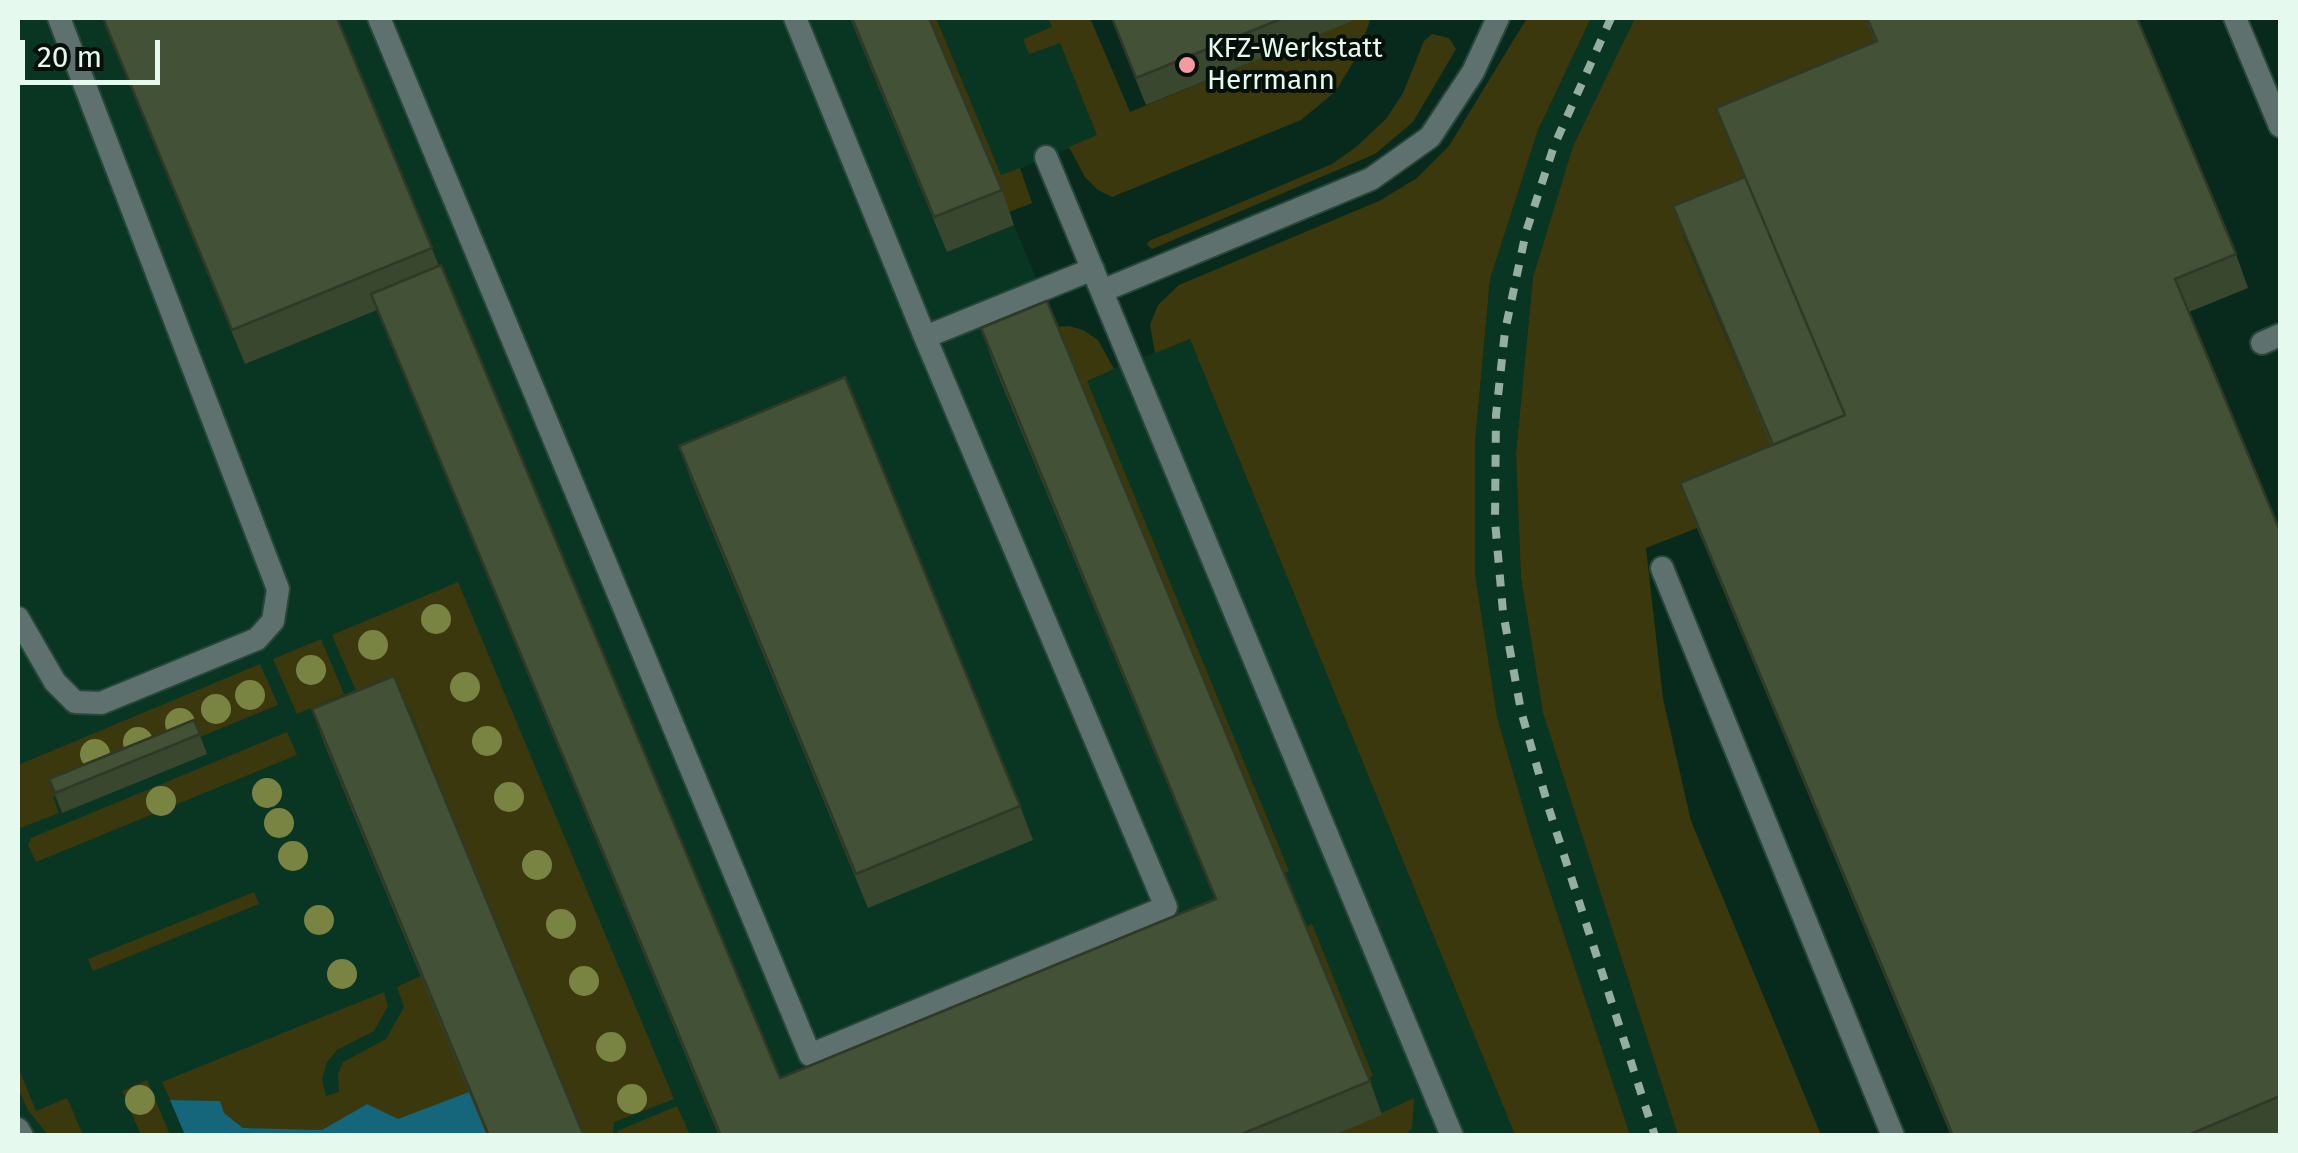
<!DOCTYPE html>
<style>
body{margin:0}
#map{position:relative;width:2298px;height:1153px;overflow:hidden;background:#082a1c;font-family:"Fira Sans",sans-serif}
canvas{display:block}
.frame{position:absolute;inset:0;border:20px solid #e6f9ef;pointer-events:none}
.scale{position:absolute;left:20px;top:40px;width:140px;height:45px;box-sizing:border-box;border:5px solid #e6f9ef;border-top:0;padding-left:12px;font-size:30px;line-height:35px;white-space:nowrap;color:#e6f9ef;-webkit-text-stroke:8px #040f09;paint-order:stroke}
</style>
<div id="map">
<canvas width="2298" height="1153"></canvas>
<div class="frame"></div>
<div class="scale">20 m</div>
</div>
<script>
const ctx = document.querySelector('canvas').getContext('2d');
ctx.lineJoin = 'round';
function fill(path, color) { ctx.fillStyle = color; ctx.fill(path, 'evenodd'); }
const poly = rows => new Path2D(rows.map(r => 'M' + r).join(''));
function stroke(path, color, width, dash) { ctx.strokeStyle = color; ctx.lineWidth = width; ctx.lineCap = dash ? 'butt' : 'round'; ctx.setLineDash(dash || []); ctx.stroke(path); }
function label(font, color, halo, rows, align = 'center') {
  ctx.font = font + ' "Fira Sans",sans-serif'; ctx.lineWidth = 8; ctx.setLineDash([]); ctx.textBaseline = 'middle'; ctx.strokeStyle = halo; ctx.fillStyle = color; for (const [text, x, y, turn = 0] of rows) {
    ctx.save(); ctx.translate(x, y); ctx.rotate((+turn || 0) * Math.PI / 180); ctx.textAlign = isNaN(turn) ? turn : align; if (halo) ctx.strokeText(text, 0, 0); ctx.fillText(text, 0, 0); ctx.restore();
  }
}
const built = poly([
 [18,18,1065,18,1111,131,995,179,1079,382,1190,339,1515,1135,18,1135],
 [1591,18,1635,18,1573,146,1533,277,1516,454,1521,578,1543,713,1678,1135,1630,1135,1531,834,1497,717,1475,574,1475,442,1490,279,1538,130]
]);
const green = poly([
 [927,18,936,18,1001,175,1020,168,1032,203,1009,212],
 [1048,18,1090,18,1130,112,1351,21,1350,18,1371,18,1357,56,1335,92,1301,120,1112,197,1098,190,1085,177,1069,147,1097,135,1060,43,1029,54,1023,39,1052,27],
 [1527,18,1591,18,1538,130,1490,279,1475,442,1475,574,1497,717,1531,834,1630,1135,1515,1135,1190,339,1155,353,1150,325,1158,305,1179,285,1379,201,1417,178,1449,146],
 [1635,18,1865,18,1889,75,1755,204,1683,234,1785,479,1697,528,1646,548,1663,699,1691,821,1821,1135,1678,1135,1543,713,1521,578,1516,454,1533,277,1573,146],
 [1432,34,1449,38,1456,49,1413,122,1375,154,1152,249,1147,245,1149,241,1332,164,1356,147,1386,119,1403,93,1424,41],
 [1069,326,1083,330,1098,340,1114,369,1087,381,1289,871,1282,874,1055,327],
 [458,582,674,1099,614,1122,613,1133,604,1135,582,1135,409,708,369,721,332,635],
 [321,639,344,694,297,714,273,659],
 [260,664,278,705,53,797,59,813,18,829,18,765],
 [287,732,297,755,36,862,28,845,31,838],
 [254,892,259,904,93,971,88,959],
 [1312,924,1373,1076,1367,1078,1305,928],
 [421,976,469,1092,398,1120,367,1104,322,1130,243,1128,224,1113,219,1101,170,1100,162,1082,384,992,388,1006,374,1031,337,1050,327,1062,322,1079,326,1096,339,1092,338,1074,343,1062,386,1039,404,1007,397,987],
 [18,1067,36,1111,67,1098,83,1135,48,1135,28,1110,18,1088],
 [147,1080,170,1135,141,1135,122,1091],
 [1414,1098,1412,1128,1406,1135,1332,1136],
 [677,1106,690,1135,619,1135,617,1131]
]);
const water = poly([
 [469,1092,487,1135,185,1135,170,1100,220,1101,224,1113,243,1128,322,1130,367,1104,398,1119]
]);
const service = poly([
 [379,18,810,1055,1166,907,925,337,795,18],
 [2235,18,2280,126],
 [1046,157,1452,1136],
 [1102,291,1371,179,1430,137,1473,72,1498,18],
 [925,337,1093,269],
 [2262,343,2280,335],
 [1662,568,1893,1136],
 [18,618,55,682,75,702,101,703,257,639,273,621,278,589,59,18],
 [18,1129,22,1136]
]);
const rail = poly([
 [1611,18,1554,146,1526,232,1505,331,1496,415,1495,521,1503,612,1521,711,1549,809,1655,1136]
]);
const trees = [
 [436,619],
 [373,645],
 [311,670],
 [465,687],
 [250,695],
 [216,709],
 [180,723],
 [487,741],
 [138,742],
 [95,754],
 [267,793],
 [509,797],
 [161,801],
 [279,823],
 [293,856],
 [537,865],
 [319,920],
 [561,924],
 [342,974],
 [584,981],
 [611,1047],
 [632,1099],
 [140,1100]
];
const wall = poly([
 [102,18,337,18,439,266,780,1078,1215,899,993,363,981,328,1369,1078,1382,1115,1332,1136,719,1136,377,310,245,364],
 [850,18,929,18,1002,190,1014,225,947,252],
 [1111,18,1350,18,1352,21,1146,105],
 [1865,18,2137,18,2236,254,2248,288,2189,312,2280,531,2280,1136,1951,1136,1693,518,1680,483,1771,446,1673,206,1744,177,1716,108,1875,42],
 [679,446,1020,806,1033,840,868,908,691,480],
 [312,709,584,1136,487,1136,324,743],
 [194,720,207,754,62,813,49,779]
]);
const building = poly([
 [103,18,337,18,432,248,232,330,103,18],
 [852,18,929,18,1002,190,934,217,852,18],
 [1112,18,1283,18,1136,78,1112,18],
 [1867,18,2137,18,2236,254,2175,279,2280,531,2280,1096,2186,1136,1953,1136,1680,483,1845,415,1716,108,1877,41,1867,18],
 [1745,177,1845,415,1773,445,1673,206,1745,177],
 [441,265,780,1078,1216,899,981,328,1047,301,1370,1081,1237,1136,721,1136,371,294,441,265],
 [845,377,1020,806,856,874,679,446,845,377],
 [394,676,584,1136,489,1136,312,709,394,676],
 [194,720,200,734,55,793,49,779,194,720]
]);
const markers = [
 [1187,65,10,"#f49aa0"]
];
const poiNames = [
 ["KFZ-Werkstatt",1207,49],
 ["Herrmann",1207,81]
];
fill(built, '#093523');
fill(green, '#3c380d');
fill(water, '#16667b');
stroke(service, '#27473a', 26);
stroke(service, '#5f716f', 22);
stroke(rail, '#95aea2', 8, [12, 12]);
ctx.fillStyle = '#7a8442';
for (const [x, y] of trees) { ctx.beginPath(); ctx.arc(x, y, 15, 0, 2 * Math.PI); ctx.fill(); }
fill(wall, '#3a472f');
fill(building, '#435237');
stroke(building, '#2f3926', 2.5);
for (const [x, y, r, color] of markers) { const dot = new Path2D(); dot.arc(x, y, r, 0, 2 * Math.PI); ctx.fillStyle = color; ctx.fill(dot); stroke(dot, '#040f09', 4); }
label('28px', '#e6f9ef', '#040f09', poiNames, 'left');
</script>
